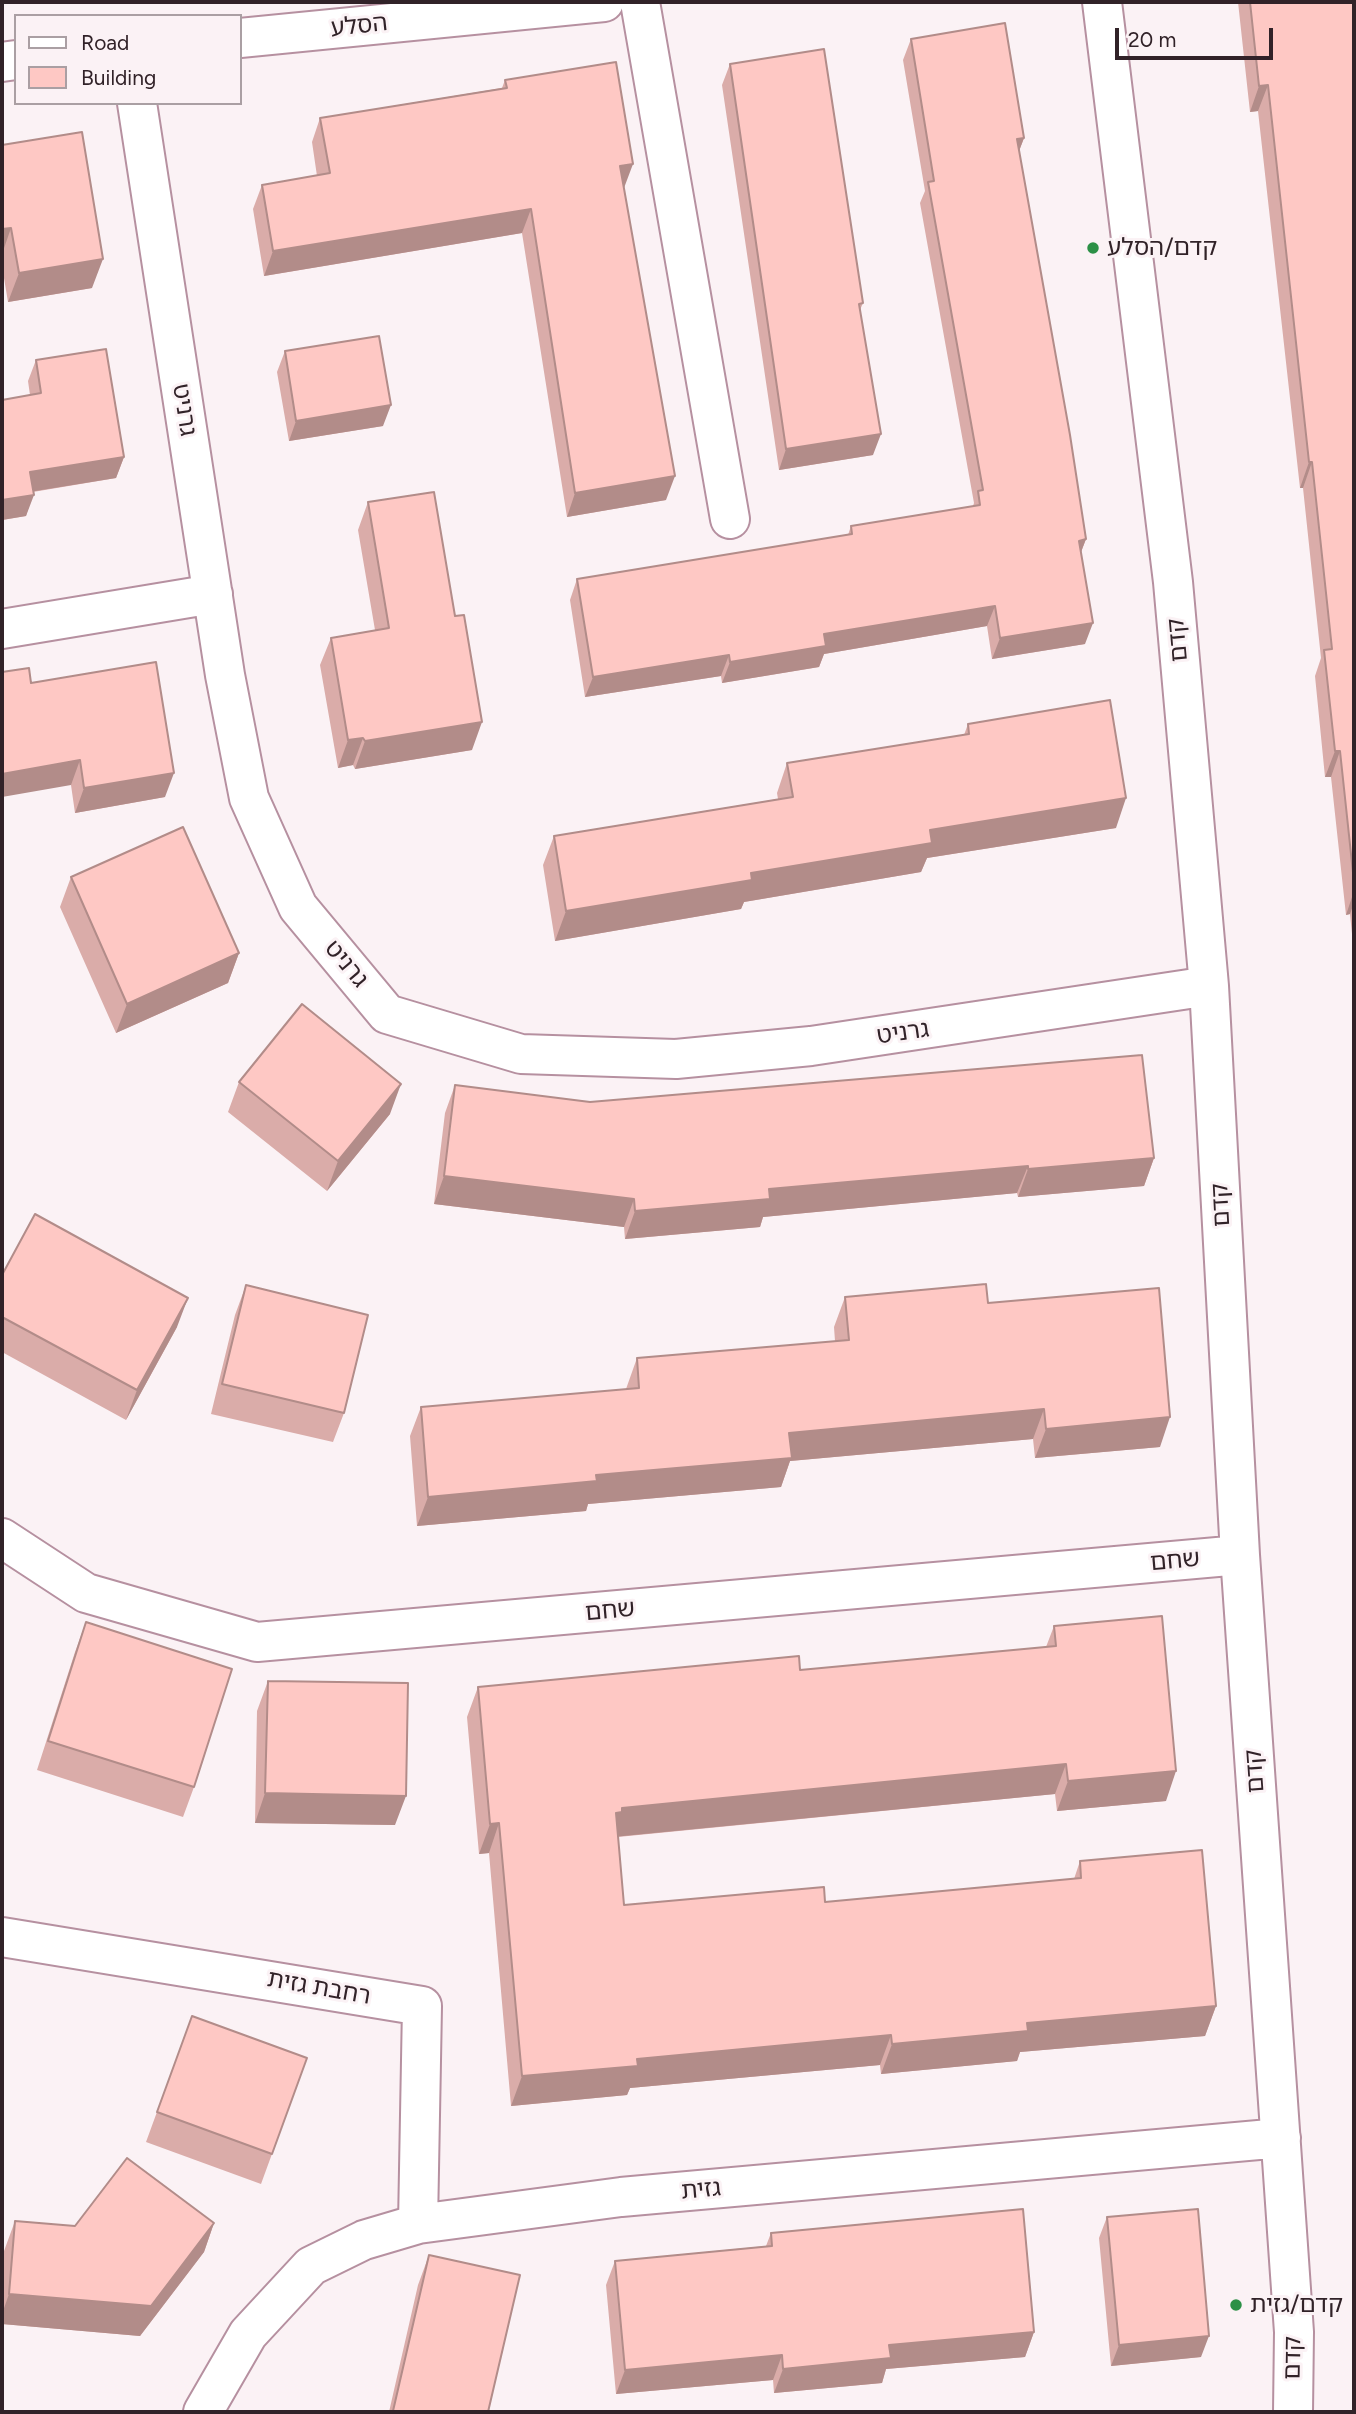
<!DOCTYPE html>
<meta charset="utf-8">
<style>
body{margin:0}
#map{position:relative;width:1356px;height:2414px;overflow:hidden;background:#fbf2f5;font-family:Figtree,sans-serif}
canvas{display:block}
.frame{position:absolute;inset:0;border:4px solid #312228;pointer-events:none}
.legend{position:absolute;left:14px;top:14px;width:228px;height:91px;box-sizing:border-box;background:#fbf2f5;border:2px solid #aa9fa3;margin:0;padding:9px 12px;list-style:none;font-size:21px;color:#312228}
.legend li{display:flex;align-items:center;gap:14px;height:35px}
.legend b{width:35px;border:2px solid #aa9fa3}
.scale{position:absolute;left:1115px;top:28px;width:158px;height:32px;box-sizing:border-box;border:4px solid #312228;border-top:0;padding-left:9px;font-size:21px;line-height:24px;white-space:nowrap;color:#312228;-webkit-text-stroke:5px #fbf2f5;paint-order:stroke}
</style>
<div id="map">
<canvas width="1356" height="2414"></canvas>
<div class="frame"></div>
<ul class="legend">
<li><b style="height:9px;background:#fff"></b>Road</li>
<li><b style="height:19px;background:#fec8c4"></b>Building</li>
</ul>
<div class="scale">20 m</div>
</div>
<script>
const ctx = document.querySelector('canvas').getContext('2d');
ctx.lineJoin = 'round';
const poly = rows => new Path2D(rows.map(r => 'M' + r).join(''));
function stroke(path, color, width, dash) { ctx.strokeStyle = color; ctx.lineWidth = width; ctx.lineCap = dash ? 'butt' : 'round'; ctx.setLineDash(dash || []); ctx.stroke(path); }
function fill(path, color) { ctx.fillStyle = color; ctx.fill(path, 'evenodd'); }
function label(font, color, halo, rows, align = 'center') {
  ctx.font = font + ' Figtree,"Noto Sans Hebrew",sans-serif'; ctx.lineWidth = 6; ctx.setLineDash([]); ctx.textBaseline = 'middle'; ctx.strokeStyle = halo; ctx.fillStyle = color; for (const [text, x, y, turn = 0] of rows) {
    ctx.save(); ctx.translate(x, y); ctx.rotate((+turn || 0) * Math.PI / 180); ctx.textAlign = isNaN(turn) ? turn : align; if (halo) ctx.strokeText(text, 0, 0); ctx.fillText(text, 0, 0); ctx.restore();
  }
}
const minor = poly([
 [640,2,730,519],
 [1102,2,1173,582,1209,986,1240,1555,1294,2332,1293,2412],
 [240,38,604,2],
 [2,62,16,60],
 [137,103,225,675,249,798,298,907,387,1014,521,1054,676,1059,811,1046,1209,986],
 [2,629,213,594],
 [2,1538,86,1593,257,1642,1240,1555],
 [2,1937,422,2006,418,2224],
 [203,2412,248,2334,311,2266,364,2240,418,2224,621,2197,1281,2138]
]);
const wall = poly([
 [1238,2,1354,2,1354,954,1350,914,1346,915,1331,777,1325,777,1315,676,1321,658,1303,488,1300,488,1258,111,1250,112],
 [911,39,1024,138,1019,151,1086,539,1081,552,1085,644,992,659,987,626,824,654,819,667,722,683,721,676,585,697,570,600,577,579,848,535,851,526,973,506,974,503,920,203,925,191,903,60],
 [730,64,863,303,860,310,873,455,779,470,722,85],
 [505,80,624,188,666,500,567,517,522,233,264,276,253,209,262,185,317,176,312,142,320,118,502,88],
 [2,145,92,288,8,302,2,266],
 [285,351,383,426,289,441,277,372],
 [36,360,124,457,116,478,33,492,26,516,2,520,2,400,30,395,28,381],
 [368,502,472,750,355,769,353,765,338,768,320,665,331,638,375,630,358,530],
 [31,683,165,797,75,813,71,785],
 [968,724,1116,828,927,858,921,872,744,902,741,909,555,941,543,865,554,836,778,799,777,793,787,763,964,735],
 [71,877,239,953,228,983,116,1033,60,907],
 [239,1082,390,1114,327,1191,228,1112],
 [455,1085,590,1102,1154,1158,1144,1186,1018,1197,1017,1193,763,1217,760,1227,625,1239,624,1227,434,1204,445,1113],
 [2,1275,177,1327,126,1420,2,1352],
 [246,1285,344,1413,333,1442,211,1414,235,1315],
 [845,1297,988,1303,1160,1447,1035,1458,1033,1439,790,1461,781,1487,588,1504,586,1511,417,1526,410,1436,421,1407,626,1389,637,1358,835,1341,834,1327],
 [86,1622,194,1787,183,1817,37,1770,75,1652],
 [1054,1626,1166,1801,1057,1811,1055,1794,618,1837,624,1905,825,1902,1074,1879,1080,1861,1216,2006,1205,2036,1020,2052,1017,2061,881,2074,880,2065,630,2088,627,2095,511,2106,489,1853,479,1854,467,1717,478,1687,800,1670,1046,1647],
 [268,1681,395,1825,255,1823,257,1711],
 [192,2016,307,2058,261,2184,146,2142],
 [1107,2217,1201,2357,1111,2366,1099,2238],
 [15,2221,75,2226,214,2223,204,2252,140,2336,2,2324,2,2279,4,2251],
 [771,2233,1034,2332,1025,2357,886,2369,882,2383,774,2393,773,2380,616,2394,606,2285,615,2261,766,2246],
 [429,2255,488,2412,389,2412,418,2285]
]);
const shadedWall = poly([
 [1268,85,1258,111,1250,112,1259,86],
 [1024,138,1016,159,1017,139],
 [633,164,624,188,620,166],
 [531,209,522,233,264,276,273,251],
 [11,228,2,254,2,229],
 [103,259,92,288,8,302,19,273],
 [391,405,383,426,289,441,296,421],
 [881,434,873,455,779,470,786,449],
 [124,457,116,478,23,493,30,472],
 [1309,462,1312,462,1303,488,1300,488],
 [675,476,666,500,567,517,575,493],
 [34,495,26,516,2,520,2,500],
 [1086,539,1078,560,1079,541],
 [995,606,987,626,824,654,819,667,722,683,730,662,824,634],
 [1093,623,1085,644,992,659,1000,638],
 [729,655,721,676,585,697,593,677],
 [482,722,472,750,355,769,365,741],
 [363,738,353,765,338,768,348,740],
 [1335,751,1340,751,1331,777,1325,777],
 [80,760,71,785,2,797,2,774],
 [174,773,165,797,75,813,84,788],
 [1126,798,1116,828,927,858,921,872,744,902,741,909,555,941,566,911,751,873,930,830],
 [1354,891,1354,903,1350,914,1346,915],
 [239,953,228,983,116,1033,127,1004],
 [401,1084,390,1114,327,1191,338,1161],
 [1154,1158,1144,1186,1018,1197,1028,1169],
 [1028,1166,1017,1193,763,1217,760,1227,625,1239,635,1211,769,1189],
 [444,1176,634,1199,624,1227,434,1204],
 [188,1298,177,1327,126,1420,137,1390],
 [1044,1409,1033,1439,790,1461,781,1487,588,1504,586,1511,417,1526,428,1497,596,1475,789,1433],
 [1170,1417,1160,1447,1035,1458,1046,1429],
 [1066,1764,1055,1794,613,1837,616,1813,622,1808],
 [1176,1771,1166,1801,1057,1811,1068,1781],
 [265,1793,406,1796,395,1825,255,1823],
 [499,1823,489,1853,479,1854,490,1824],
 [1216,2006,1205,2036,1020,2052,1017,2061,881,2074,892,2044,1027,2023],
 [891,2035,880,2065,630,2088,627,2095,511,2106,522,2076,637,2059],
 [214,2223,204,2252,140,2336,2,2324,2,2314,9,2294],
 [1034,2332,1025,2357,886,2369,882,2383,774,2393,783,2369,889,2345],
 [1209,2336,1201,2357,1111,2366,1119,2345],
 [782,2355,773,2380,616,2394,625,2370]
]);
const building = poly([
 [1250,2,1354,2,1354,882,1340,751,1335,751,1324,650,1332,649,1312,462,1309,462,1268,85,1259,86,1250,2],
 [1005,23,1024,138,1017,139,1070,435,1086,539,1079,541,1093,623,1000,638,995,606,824,634,826,646,730,662,729,655,593,677,577,579,852,534,851,526,980,505,978,491,983,490,928,182,934,181,911,39,1005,23],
 [824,49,863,303,859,304,881,434,786,449,730,64,824,49],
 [616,62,633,164,620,166,675,476,575,493,531,209,273,251,262,185,330,173,320,118,507,88,505,80,616,62],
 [82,132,103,259,19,273,11,228,2,229,2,145,82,132],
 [379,336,391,405,296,421,285,351,379,336],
 [106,349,124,457,30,472,34,495,2,500,2,400,41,393,36,360,106,349],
 [434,492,455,616,464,615,482,722,365,741,363,738,348,740,331,638,389,628,368,502,434,492],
 [156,662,174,773,84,788,80,760,2,774,2,672,29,668,31,683,156,662],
 [1110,700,1126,798,930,830,932,843,751,873,752,880,566,911,554,836,793,797,787,763,969,734,968,724,1110,700],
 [183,827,239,953,127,1004,71,877,183,827],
 [302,1004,401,1084,338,1161,239,1082,302,1004],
 [1142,1055,1154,1158,1028,1169,1028,1166,769,1189,770,1199,635,1211,634,1199,444,1176,455,1085,590,1102,1142,1055],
 [35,1214,188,1298,137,1390,2,1317,2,1275,35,1214],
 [986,1284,988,1303,1159,1288,1170,1417,1046,1429,1044,1409,789,1433,792,1458,596,1475,597,1481,428,1497,421,1407,639,1388,637,1358,849,1340,845,1297,986,1284],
 [246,1285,368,1315,344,1413,222,1384,246,1285],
 [1162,1616,1176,1771,1068,1781,1066,1764,622,1808,622,1812,616,1813,624,1905,824,1887,825,1902,1081,1878,1080,1861,1202,1850,1216,2006,1027,2023,1028,2031,892,2044,891,2035,637,2059,638,2066,522,2076,499,1823,490,1824,478,1687,799,1656,800,1670,1056,1646,1054,1626,1162,1616],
 [86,1622,232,1669,194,1787,48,1741,86,1622],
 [268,1681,408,1683,406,1796,265,1793,268,1681],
 [192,2016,307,2058,272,2154,157,2112,192,2016],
 [127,2158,214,2223,151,2306,9,2294,15,2221,75,2226,127,2158],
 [1023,2209,1034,2332,889,2345,891,2358,783,2369,782,2355,625,2370,615,2261,772,2246,771,2233,1023,2209],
 [1198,2209,1209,2336,1119,2345,1107,2217,1198,2209],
 [429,2255,520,2275,488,2412,401,2412,393,2411,429,2255]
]);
const markers = [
 [1093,248,7,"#2c9046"],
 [1236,2305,7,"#2c9046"]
];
const streetNames = [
 ["הסלע",359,26,-6],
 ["גרניט",184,410,81],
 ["קדם",1178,640,-95],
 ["גרניט",346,964,50],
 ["גרניט",903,1033,-8],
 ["קדם",1221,1205,-93],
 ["שחם",1175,1561,-5],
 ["שחם",610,1611,-5],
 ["קדם",1255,1771,-94],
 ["רחבת גזית",319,1988,10],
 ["גזית",701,2190,-5],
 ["קדם",1293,2358,-89]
];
const poiNames = [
 ["קדם/הסלע",1107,248],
 ["קדם/גזית",1250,2305]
];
stroke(minor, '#b690a0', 42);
stroke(minor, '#fff', 38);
fill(wall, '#daaca9');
fill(shadedWall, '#b28c89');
fill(building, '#fec8c4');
stroke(building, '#b28c89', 2);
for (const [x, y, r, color] of markers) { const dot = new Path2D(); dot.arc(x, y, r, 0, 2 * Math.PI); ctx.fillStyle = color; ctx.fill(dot); stroke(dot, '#fbf2f5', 2.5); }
label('24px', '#312228', '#fbf2f5', streetNames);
label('24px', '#312228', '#fbf2f5', poiNames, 'left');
</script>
